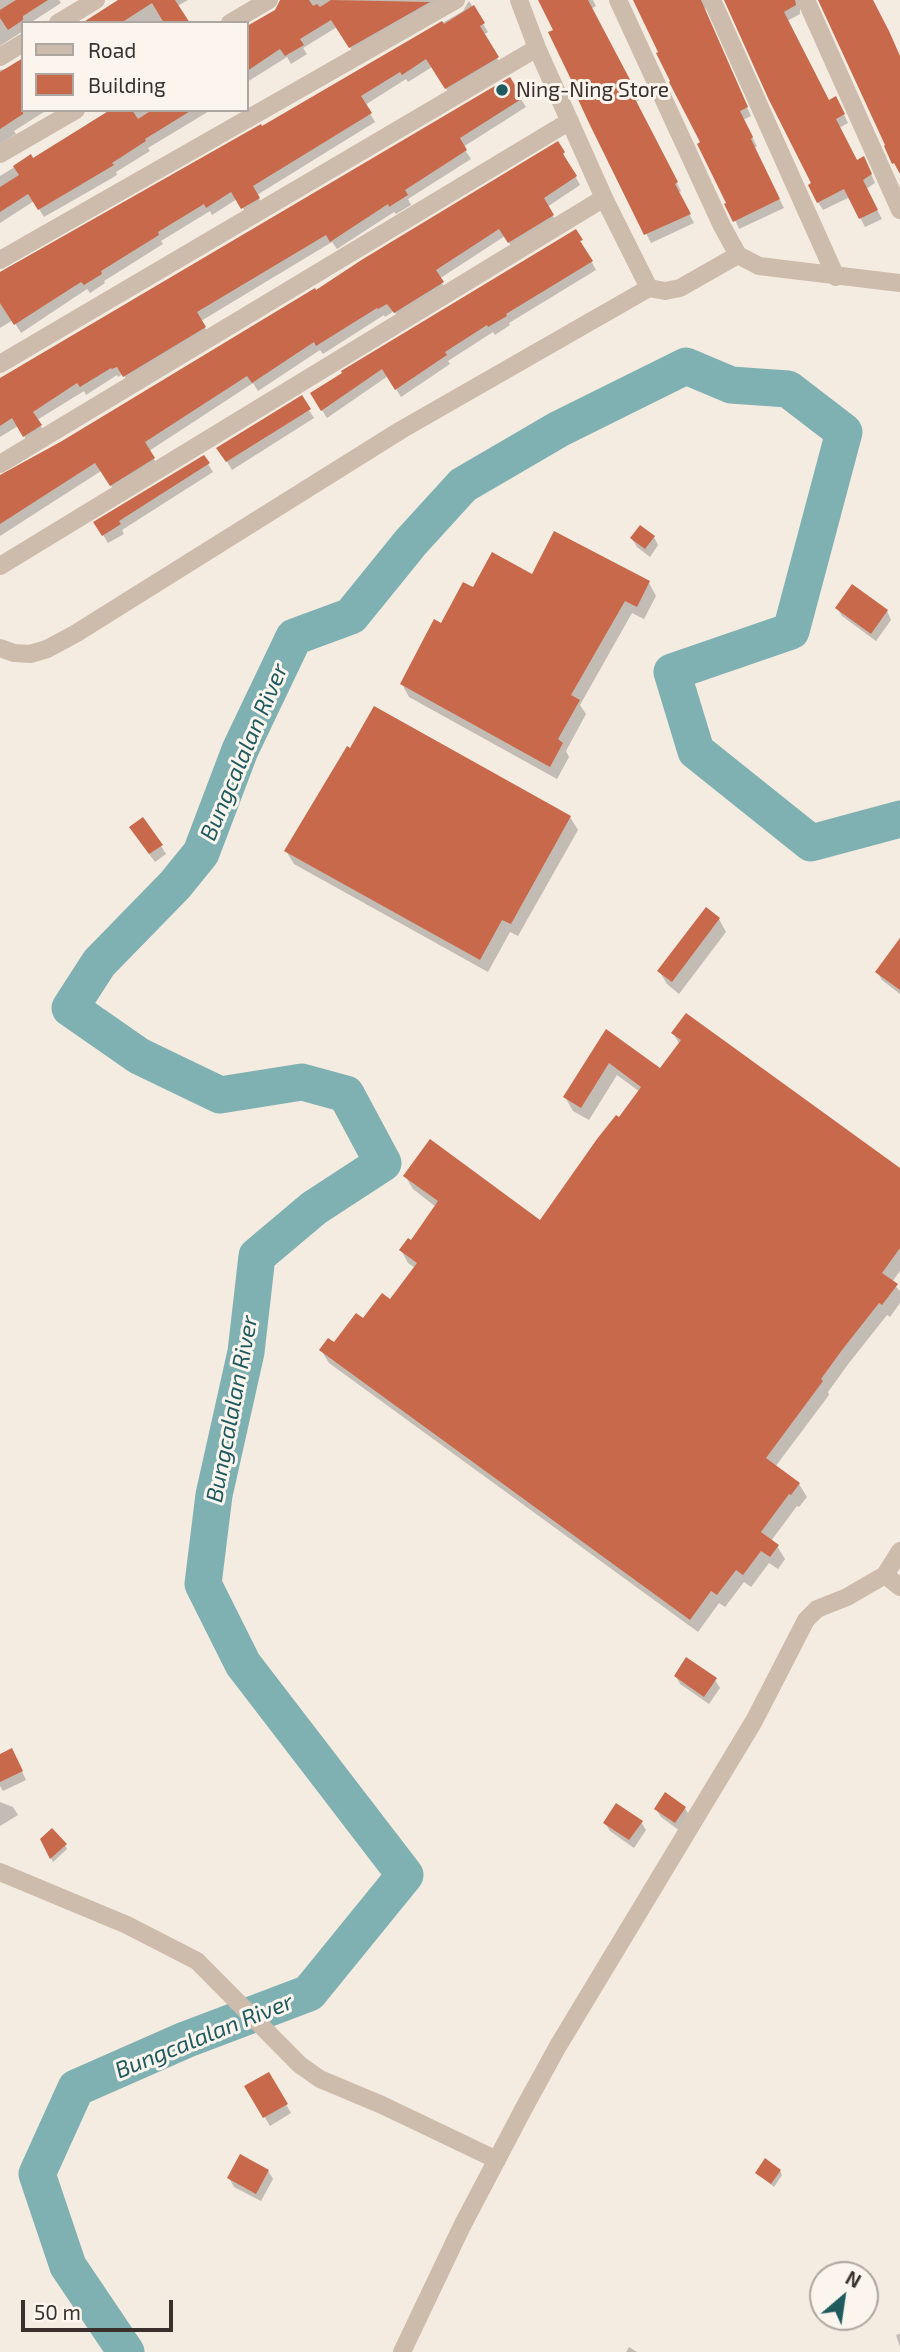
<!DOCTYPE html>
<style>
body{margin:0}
#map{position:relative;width:900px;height:2352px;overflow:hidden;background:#f4ebe1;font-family:"Exo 2",sans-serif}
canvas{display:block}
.legend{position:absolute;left:21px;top:21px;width:228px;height:91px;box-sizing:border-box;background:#fbf5ee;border:2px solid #aea6a0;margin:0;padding:9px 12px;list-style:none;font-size:21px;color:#3b302b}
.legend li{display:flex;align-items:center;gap:14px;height:35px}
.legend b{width:35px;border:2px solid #aea6a0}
.north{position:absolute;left:809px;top:2261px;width:70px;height:70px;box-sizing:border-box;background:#fbf5ee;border:2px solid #aea6a0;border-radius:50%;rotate:29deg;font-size:19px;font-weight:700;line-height:28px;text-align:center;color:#3b302b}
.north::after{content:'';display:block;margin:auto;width:24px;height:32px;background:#1f5a5e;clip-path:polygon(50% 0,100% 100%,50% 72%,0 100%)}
.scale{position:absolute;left:21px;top:2300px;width:152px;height:32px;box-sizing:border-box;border:4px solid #3b302b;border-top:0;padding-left:9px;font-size:21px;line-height:24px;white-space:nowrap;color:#3b302b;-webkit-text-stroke:5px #fbf5ee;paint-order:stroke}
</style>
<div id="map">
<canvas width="900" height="2352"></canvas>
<ul class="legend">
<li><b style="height:9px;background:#cdbbac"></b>Road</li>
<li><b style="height:19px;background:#c8694b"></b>Building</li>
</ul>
<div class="north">N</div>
<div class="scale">50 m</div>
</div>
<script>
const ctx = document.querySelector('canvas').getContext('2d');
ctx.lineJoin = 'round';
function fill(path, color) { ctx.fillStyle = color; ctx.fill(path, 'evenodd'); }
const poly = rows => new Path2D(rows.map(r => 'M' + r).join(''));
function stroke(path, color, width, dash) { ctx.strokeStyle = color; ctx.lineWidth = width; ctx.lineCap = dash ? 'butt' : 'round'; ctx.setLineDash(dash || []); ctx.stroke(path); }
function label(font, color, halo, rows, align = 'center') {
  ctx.font = font + ' "Exo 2",sans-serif'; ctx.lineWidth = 6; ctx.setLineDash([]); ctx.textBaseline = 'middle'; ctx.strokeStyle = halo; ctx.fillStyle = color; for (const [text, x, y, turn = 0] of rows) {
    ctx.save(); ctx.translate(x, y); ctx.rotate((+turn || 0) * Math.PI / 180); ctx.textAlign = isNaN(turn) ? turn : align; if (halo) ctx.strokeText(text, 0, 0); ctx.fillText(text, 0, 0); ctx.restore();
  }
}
const shadow = poly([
 [0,0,59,0,61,3,30,23,23,23,23,31,0,46],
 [121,0,188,0,177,6,188,23,84,23],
 [282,0,452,0,355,55,337,27,303,48,307,54,291,64,287,57,247,82,247,28,276,11],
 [539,0,593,0,596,6,591,9,639,100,635,102,681,191,678,193,694,223,651,243,591,123,555,31],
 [635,0,711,0,706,3,705,15,751,116,743,120,757,146,754,148,784,208,739,229,702,143],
 [724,0,805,0,800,3,800,14,787,21,828,102,840,106,848,123,839,128,857,162,868,167,875,183,866,189,882,219,865,227,850,197,823,210,818,202,814,184,728,3],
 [469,1,488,32,483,35,502,66,451,96,432,67,408,82,406,79,365,105,375,122,257,195,264,207,248,216,237,199,212,215,210,211,161,241,163,244,104,281,105,283,90,293,87,289,21,333,13,320,0,328,0,272,262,128,463,11],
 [11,68,23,110,47,110,14,131,16,134,0,144,0,70],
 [509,80,526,107,463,147,471,159,408,199,411,205,396,214,394,212,337,249,332,242,201,321,210,336,129,384,123,374,118,377,117,375,86,395,84,391,37,420,46,434,29,444,18,426,0,437,0,381],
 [108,110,211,110,148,148,150,151,116,172,117,175,100,185,44,217,34,201,0,223,0,176,31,157,33,160,109,113],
 [558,144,580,185,547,207,558,224,514,251,505,236,439,279,447,291,400,320,394,311,385,317,384,315,323,354,320,350,258,391,253,383,149,451,159,467,116,493,101,471,0,536,0,477,7,475,316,292],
 [575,231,596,270,509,323,510,325,495,335,493,332,448,361,450,364,401,397,388,376,327,418,312,394],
 [301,398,314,418,232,470,219,448],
 [204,457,213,472,122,530,124,534,108,543,96,523],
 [654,537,658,545,650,557,637,547,632,539],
 [532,576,649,583,656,596,644,619,632,613,580,705,586,714,566,751,569,757,557,779,409,697,402,684,441,625,473,590],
 [837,608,887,611,891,620,876,641,842,616],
 [570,817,578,830,518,936,510,932,488,972,294,864,286,851],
 [136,836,161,846,166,854,155,862],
 [719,919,726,932,679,994,667,984,659,971],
 [900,942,900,994,882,980,877,972],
 [606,1031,661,1071,680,1045,673,1033,900,1170,900,1271,892,1282,900,1291,900,1303,890,1317,887,1315,849,1363,828,1392,829,1395,775,1467,799,1484,807,1497,799,1507,797,1506,771,1541,777,1546,785,1559,778,1569,769,1563,751,1587,744,1582,725,1607,719,1603,698,1632,329,1363,321,1350,335,1344,391,1301,415,1268,408,1263,401,1250,411,1242,436,1207,413,1189,405,1176,541,1222,640,1092,617,1075,589,1120,573,1111,565,1097],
 [676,1676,715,1680,720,1688,709,1704,680,1684],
 [0,1756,16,1759,26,1780,3,1791,0,1786],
 [0,1802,13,1807,18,1815,0,1826],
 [685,1808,690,1817,680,1831,661,1817,656,1809],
 [641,1822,646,1830,634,1848,610,1831,605,1823],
 [42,1840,65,1845,67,1849,53,1862],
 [268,2074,291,2113,270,2126,246,2086],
 [268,2171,273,2179,261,2201,234,2187,229,2178],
 [780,2171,782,2175,774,2187,757,2173],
 [900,2334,900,2347,896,2335],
 [629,2347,637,2352,626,2352]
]);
const river = poly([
 [126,2352,68,2266,37,2174,76,2088,185,2040,309,1993,405,1875,243,1664,203,1584,214,1495,246,1352,257,1256,314,1208,383,1163,346,1094,302,1082,220,1095,139,1056,70,1008,99,963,175,885,201,853,240,750,294,637,351,616,411,542,463,485,559,429,686,366,731,385,788,389,844,432,791,631,672,672,696,751,811,843,900,819]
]);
const building = poly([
 [16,0,48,0,23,16,23,20,8,30,0,18,0,10],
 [118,0,175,0,190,23,164,23,152,3,121,23,82,23],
 [280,0,309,0,313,6,317,4,320,7,331,0,430,2,349,48,331,20,300,39,304,45,285,56,280,49,247,71,247,26,275,10],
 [538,0,588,0,636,91,632,93,678,182,675,184,691,214,644,235,589,123,576,95,578,94,548,32,553,30],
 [633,0,701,0,748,107,740,111,753,137,751,139,780,199,733,222,724,204,726,203,697,144,700,142,669,82,670,81,656,53,658,52],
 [724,0,795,0,796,5,784,12,829,100,836,96,845,114,836,119,857,160,864,156,872,174,863,180,878,210,859,219,844,189,817,203,808,185,811,183,769,100],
 [818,0,873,0,889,31,900,56,900,174,894,163,892,164,884,146,885,145],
 [474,5,485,23,480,26,499,57,445,89,426,59,402,75,400,72,361,96,372,113,253,186,260,198,241,209,231,192,206,208,204,204,158,232,159,235,101,271,102,274,84,285,81,282,14,325,0,303,0,272,261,124,262,126,442,21,444,24],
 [23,58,23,114,0,129,0,72],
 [510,77,523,98,460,138,467,150,405,190,408,195,389,207,388,204,330,242,326,235,197,312,206,327,123,377,117,367,112,369,111,368,80,387,77,383,33,412,42,425,23,437,12,418,0,426,0,378],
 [110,110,132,110,138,119,152,110,192,110,145,139,146,141,112,163,114,165,38,210,28,194,0,212,0,187,19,175,13,166,31,154,33,158],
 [558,141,565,152,563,154,577,176,544,198,554,215,508,243,499,229,436,270,444,282,394,313,387,304,378,309,377,308,316,346,314,342,252,383,247,376,145,442,155,458,110,486,95,463,0,524,0,475,62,441,315,288,316,290,363,259],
 [576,229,583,240,580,241,593,261,506,314,507,316,488,327,487,325,445,352,447,355,395,390,382,369,321,411,310,393,342,373,341,371],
 [302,395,311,409,226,462,216,448],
 [204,455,210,463,119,521,121,524,102,536,93,522],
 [640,525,655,536,645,549,630,538],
 [554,531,650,581,637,607,625,601,571,695,580,700,558,739,563,743,550,767,400,684,434,619,441,623,463,582,473,587,492,552,532,574],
 [852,584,888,610,871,634,835,608],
 [374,706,571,816,511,924,502,920,480,960,284,851,347,746,350,748],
 [143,817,163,845,149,854,129,827],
 [706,907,720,918,672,982,657,971],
 [900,938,900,990,875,972],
 [686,1013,900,1168,900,1248,882,1273,898,1284,882,1305,879,1303,842,1350,821,1379,823,1381,766,1458,800,1483,791,1495,789,1494,761,1532,779,1545,770,1557,761,1551,743,1575,736,1570,717,1595,711,1591,690,1620,319,1350,328,1338,334,1342,356,1313,363,1318,382,1293,390,1299,417,1263,399,1250,408,1238,411,1240,438,1201,403,1176,430,1139,540,1220,597,1139,616,1115,619,1117,641,1087,609,1063,581,1108,563,1097,606,1029,660,1068,681,1040,671,1033],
 [686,1657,717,1678,704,1697,674,1676],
 [12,1748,23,1771,0,1782,0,1754],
 [665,1792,686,1807,675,1823,654,1809],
 [616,1803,643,1821,629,1840,603,1823],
 [52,1828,67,1844,50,1859,40,1839],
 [269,2072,288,2104,263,2118,244,2086],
 [240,2154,269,2170,256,2194,227,2178],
 [765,2158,781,2170,771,2184,755,2173]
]);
const minor = poly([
 [519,0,537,48,604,198,649,288],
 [618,0,722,226,738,255,759,266,900,283],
 [712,0,836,277],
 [806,0,900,210],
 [58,23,96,0],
 [230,23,269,0],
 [0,57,23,43],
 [0,154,76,110],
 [0,260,456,0],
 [0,364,537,48],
 [0,464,570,121],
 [0,566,604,198],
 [0,648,14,653,30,654,47,649,75,634,401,430,649,288,665,291,680,288,738,255],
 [885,1575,900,1587],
 [0,1872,127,1925,197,1961,300,2065,320,2079,382,2105,497,2160],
 [402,2352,462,2226,524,2108,558,2046,754,1721,806,1620,817,1609,847,1597,885,1575,900,1551]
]);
const markers = [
 [502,90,7,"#1f5a5e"]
];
const poiNames = [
 ["Ning-Ning Store",516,90]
];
const waterNames = [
 ["Bungcalalan River",244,752,-67],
 ["Bungcalalan River",232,1409,-79],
 ["Bungcalalan River",204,2036,-22]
];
fill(shadow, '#0003');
stroke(river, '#7fb0b2', 37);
fill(building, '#c8694b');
stroke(minor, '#cdbbac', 18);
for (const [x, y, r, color] of markers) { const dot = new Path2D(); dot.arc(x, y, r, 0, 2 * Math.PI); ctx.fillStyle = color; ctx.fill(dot); stroke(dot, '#fbf5ee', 2.5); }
label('21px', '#3b302b', '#fbf5ee', poiNames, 'left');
label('italic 23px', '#1f5a5e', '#fbf5ee', waterNames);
</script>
